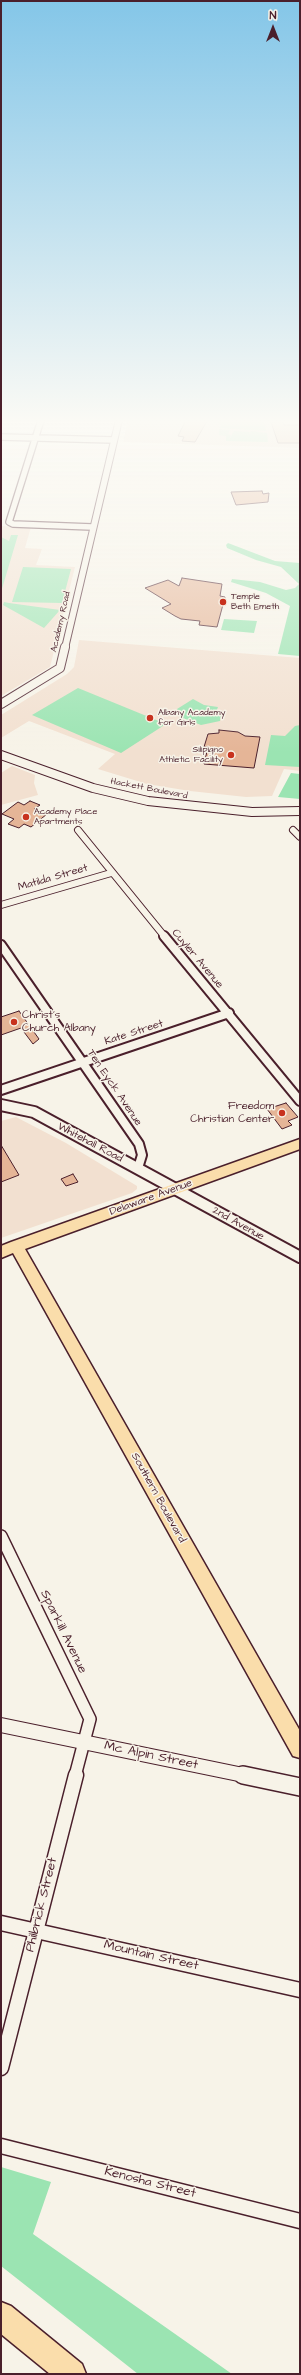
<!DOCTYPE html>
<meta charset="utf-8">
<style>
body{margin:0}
#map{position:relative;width:301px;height:2375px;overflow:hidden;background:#f7f3e8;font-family:"Architects Daughter",sans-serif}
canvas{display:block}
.frame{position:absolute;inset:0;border:2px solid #4a1f2b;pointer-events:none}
.north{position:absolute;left:253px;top:8px;width:40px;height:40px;-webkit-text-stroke:3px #f7f3e8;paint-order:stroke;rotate:0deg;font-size:11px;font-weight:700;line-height:16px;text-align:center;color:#4a1f2b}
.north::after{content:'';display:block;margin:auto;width:14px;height:18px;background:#4a1f2b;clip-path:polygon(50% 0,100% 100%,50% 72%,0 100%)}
</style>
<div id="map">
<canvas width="301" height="2375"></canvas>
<div class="frame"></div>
<div class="north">N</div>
</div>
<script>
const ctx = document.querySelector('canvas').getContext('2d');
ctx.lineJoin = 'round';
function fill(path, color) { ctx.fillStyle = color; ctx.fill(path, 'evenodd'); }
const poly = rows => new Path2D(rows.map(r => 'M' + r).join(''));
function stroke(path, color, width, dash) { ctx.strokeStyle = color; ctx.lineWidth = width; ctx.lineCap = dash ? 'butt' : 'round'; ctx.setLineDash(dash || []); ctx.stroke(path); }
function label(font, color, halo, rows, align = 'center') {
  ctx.font = font + ' "Architects Daughter",sans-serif'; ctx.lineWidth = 3; ctx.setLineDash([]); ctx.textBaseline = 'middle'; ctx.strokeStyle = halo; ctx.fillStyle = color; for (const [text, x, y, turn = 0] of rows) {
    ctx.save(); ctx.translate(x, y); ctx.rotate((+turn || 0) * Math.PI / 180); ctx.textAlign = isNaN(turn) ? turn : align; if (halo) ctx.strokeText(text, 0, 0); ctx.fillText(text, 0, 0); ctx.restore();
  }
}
const built = poly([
 [128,420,300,420,300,448,123,442],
 [1,526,31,527,25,548,42,549,36,565,75,567,50,667,1,696],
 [79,640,300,658,300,771,284,769,272,796,246,797,190,791,147,784,98,769,115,754,29,721,1,738,1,715,67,674,74,667],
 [12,766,35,775,34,783,38,795,1,805,1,773],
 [16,1117,66,1143,137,1186,137,1189,132,1193,1,1238,1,1121]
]);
const green = poly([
 [227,420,261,420,264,422,266,431,219,428,221,426,220,424,213,423],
 [219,429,230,430,228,434,231,435,229,440,234,431,250,432,247,439,251,431,267,433,268,442,226,441,226,436,219,435],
 [11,535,18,535,1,592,1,537,9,541],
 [228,543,275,561,300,563,300,656,278,654,290,606,266,593,231,582,232,579,260,582,286,590,295,588,299,584,281,567,256,560,227,548,226,545],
 [23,567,71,569,62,603,12,602],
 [4,602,9,603,60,610,44,628,3,605],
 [224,619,257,621,254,633,221,630],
 [78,688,166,724,121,753,32,715],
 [193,699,204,705,218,707,216,712,226,713,225,715,221,715,220,721,201,725,180,717,177,709],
 [300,725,300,767,265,765,271,735,285,736,295,726],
 [291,773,300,774,300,799,278,797],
 [1,2167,51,2182,33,2234,232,2374,138,2374,1,2266]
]);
const building = poly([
 [186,420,207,421,195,442,182,441,184,437,178,436,186,420],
 [283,421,284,425,300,425,300,443,278,443,271,422,283,421],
 [262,491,263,494,269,493,268,502,236,505,231,492,262,491],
 [182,578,222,584,220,596,225,597,217,627,199,625,200,621,181,619,175,616,162,608,171,604,145,588,168,580,179,586,182,578],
 [219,730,238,732,245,736,260,737,254,768,204,764,208,747,204,747,208,734,219,733,219,730],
 [30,801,40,805,34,809,47,814,31,827,24,824,19,828,8,824,14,819,2,814,18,802,24,805,30,801],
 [19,1011,39,1039,33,1044,21,1028,1,1035,1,1017,19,1011],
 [286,1103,298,1117,288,1121,292,1125,282,1129,267,1109,286,1103],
 [1,1145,19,1175,1,1182,1,1145],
 [73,1174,78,1182,66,1186,61,1179,73,1174]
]);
const minorFar4 = poly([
 [41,420,9,522,13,524,92,527],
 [1,437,114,440]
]);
const minorFar3 = poly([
 [78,830,165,937],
 [293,830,300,837],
 [1,905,111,873]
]);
const minorFar2 = poly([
 [164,936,300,1101],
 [1,945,139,1144,142,1155,138,1168],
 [1,1090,229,1013]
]);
const minorFar1 = poly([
 [1,1536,90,1719,75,1776]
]);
const minor = poly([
 [1,1923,300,1990],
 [1,2068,76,1775],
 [1,2146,300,2221]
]);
const tertiaryFar4 = poly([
 [65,648,119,420]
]);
const tertiaryFar3 = poly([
 [1,704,60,668,65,647],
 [1,755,93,788,148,801,252,812,300,811]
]);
const tertiaryFar2 = poly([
 [1,1105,34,1112,300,1257]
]);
const tertiaryFar1 = poly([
 [1,1725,248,1776]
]);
const tertiary = poly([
 [243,1775,300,1787]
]);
const primary = poly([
 [300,1139,300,1149,25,1249,300,1731,300,1758,293,1756,13,1253,1,1258,1,1246,11,1242,300,1139]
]);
const motorway = poly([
 [1,2302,11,2306,82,2364,86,2374,50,2374,1,2334,1,2302]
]);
const markers = [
 [223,602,4,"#c8321e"],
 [150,718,4,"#c8321e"],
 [231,755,4,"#c8321e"],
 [26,817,4,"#c8321e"],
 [14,1022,4,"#c8321e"],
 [282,1113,4,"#c8321e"]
];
const farPoinames = [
 ["Temple",231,597],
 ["Beth Emeth",231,607],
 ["Albany Academy",158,713],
 ["for Girls",158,723],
 ["Silipigno",223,750,"right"],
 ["Athletic Facility",223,760,"right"],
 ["Academy Place",34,812],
 ["Apartments",34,822]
];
const farStreetnames = [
 ["Academy Road",61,622,-77],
 ["Hackett Boulevard",149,789,11]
];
const streetNames = [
 ["Matilda Street",53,878,-16],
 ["Cuyler Avenue",197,959,50],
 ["Kate Street",134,1033,-18],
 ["Ten Eyck Avenue",114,1088,56],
 ["Whitehall Road",90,1143,28],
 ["Delaware Avenue",151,1198,-20],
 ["2nd Avenue",238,1224,29],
 ["Southern Boulevard",158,1498,61]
];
const poiNames = [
 ["Christ’s",22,1016],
 ["Church Albany",22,1029],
 ["Freedom",274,1107,"right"],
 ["Christian Center",274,1120,"right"]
];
const nearStreetnames = [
 ["Sparkill Avenue",63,1632,64],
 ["Mc Alpin Street",151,1756,12],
 ["Philbrick Street",42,1905,-76],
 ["Mountain Street",151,1956,13],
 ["Kenosha Street",150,2183,14]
];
fill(built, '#f2e0d0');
fill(green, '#9be4b2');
fill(building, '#e5b597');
stroke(building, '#4a1f2b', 1);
stroke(minorFar4, '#4a1f2b', 8);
stroke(minorFar3, '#4a1f2b', 8);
stroke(minorFar2, '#4a1f2b', 12);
stroke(minorFar1, '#4a1f2b', 14);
stroke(minor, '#4a1f2b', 17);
stroke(tertiaryFar4, '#4a1f2b', 8);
stroke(tertiaryFar3, '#4a1f2b', 10);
stroke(tertiaryFar2, '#4a1f2b', 14);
stroke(tertiaryFar1, '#4a1f2b', 16);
stroke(tertiary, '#4a1f2b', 20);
stroke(primary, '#4a1f2b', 3);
stroke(motorway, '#4a1f2b', 3);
stroke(minorFar4, '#f7f3e8', 5.5);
stroke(minorFar3, '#f7f3e8', 6);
stroke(minorFar2, '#f7f3e8', 8);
stroke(minorFar1, '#f7f3e8', 11);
stroke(minor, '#f7f3e8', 14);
stroke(tertiaryFar4, '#f7f3e8', 6);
stroke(tertiaryFar3, '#f7f3e8', 8);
stroke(tertiaryFar2, '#f7f3e8', 10);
stroke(tertiaryFar1, '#f7f3e8', 14);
stroke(tertiary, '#f7f3e8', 17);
fill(primary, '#faddab');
fill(motorway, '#faddab');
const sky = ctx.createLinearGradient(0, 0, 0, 753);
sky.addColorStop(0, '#84c6e8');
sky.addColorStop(0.56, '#fbfaf5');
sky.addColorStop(1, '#fbfaf500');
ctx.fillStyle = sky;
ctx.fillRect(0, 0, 301, 753);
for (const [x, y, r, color] of markers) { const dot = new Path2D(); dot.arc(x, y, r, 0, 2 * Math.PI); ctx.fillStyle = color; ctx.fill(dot); stroke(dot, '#f7f3e8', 1.5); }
label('9px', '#4a1f2b', '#f7f3e8', farPoinames, 'left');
label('9px', '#4a1f2b', '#f7f3e8', farStreetnames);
label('11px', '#4a1f2b', '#f7f3e8', streetNames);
label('11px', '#4a1f2b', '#f7f3e8', poiNames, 'left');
label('13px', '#4a1f2b', '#f7f3e8', nearStreetnames);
</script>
